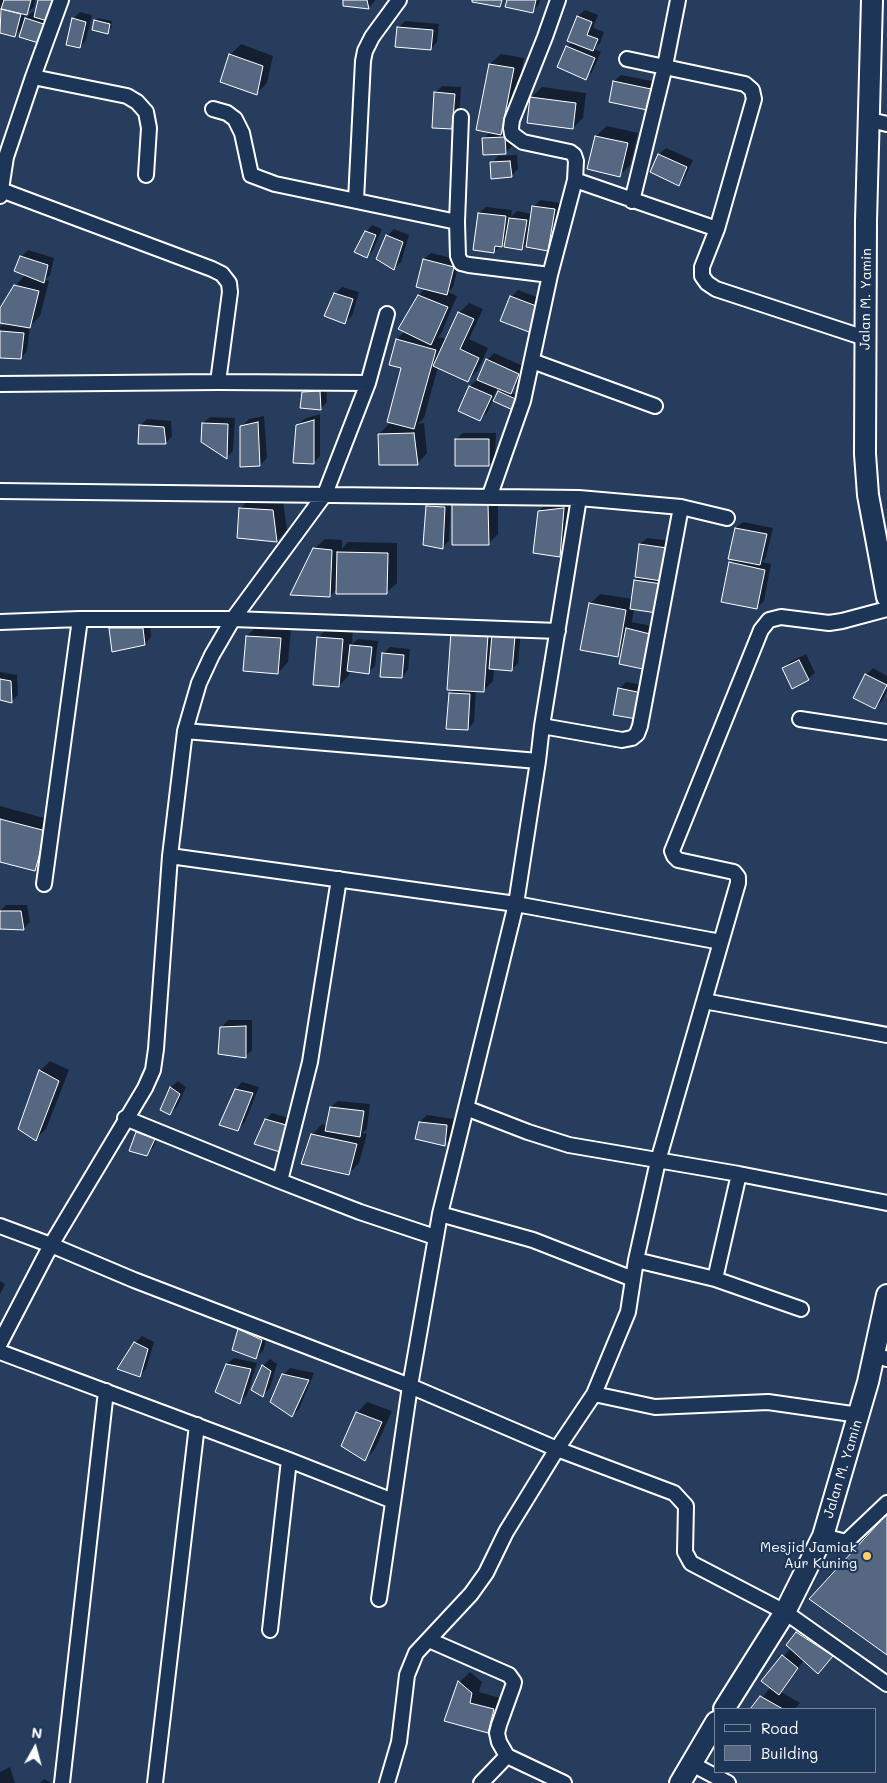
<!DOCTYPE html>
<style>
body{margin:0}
#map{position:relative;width:887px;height:1783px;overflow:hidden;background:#263d5e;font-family:Mali,sans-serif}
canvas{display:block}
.legend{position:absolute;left:714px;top:1708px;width:162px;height:65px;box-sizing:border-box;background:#1d3557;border:1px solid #77869a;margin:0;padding:6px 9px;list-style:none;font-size:15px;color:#fff}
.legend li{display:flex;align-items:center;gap:10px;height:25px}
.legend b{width:25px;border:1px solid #77869a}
.north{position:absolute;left:10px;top:1723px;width:50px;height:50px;-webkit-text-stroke:4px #1d3557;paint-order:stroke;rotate:7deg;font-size:14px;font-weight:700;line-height:20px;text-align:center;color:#fff}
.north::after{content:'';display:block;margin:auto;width:18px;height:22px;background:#fff;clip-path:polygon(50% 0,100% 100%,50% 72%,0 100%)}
</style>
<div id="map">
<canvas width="887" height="1783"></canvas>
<ul class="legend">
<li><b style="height:6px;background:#1d3557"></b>Road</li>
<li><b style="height:14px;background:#556781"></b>Building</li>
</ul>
<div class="north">N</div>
</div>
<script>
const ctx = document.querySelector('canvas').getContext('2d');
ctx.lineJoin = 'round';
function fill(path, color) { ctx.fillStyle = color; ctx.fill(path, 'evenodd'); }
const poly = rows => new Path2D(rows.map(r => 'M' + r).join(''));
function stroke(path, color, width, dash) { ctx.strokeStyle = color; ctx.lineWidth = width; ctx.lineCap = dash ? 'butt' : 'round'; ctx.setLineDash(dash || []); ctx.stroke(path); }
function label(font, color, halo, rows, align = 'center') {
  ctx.font = font + ' Mali,sans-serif'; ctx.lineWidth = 4.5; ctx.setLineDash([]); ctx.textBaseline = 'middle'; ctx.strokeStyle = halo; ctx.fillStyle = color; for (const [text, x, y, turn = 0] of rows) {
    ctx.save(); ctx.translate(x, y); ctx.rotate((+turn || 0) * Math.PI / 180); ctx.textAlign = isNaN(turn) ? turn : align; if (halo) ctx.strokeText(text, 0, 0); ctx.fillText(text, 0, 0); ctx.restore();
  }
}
const shadow = poly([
 [0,0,35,0,34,7,27,13,25,13,23,21,32,12,36,13,40,0,61,0,48,35,23,27,14,36,0,32],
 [344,0,375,0,375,1,368,8],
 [508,0,540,0,539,4,533,11],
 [585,10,598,15,593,28,604,32,600,43,594,49,601,52,592,72,585,78,567,47,572,42,568,40,578,16],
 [80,12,92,15,86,40,80,47,73,19],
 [98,18,112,21,111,29,108,32,95,21],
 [405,21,439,24,437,42,431,49,398,28],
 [241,44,273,56,267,83,257,93,230,55],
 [501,54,524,58,511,123,503,131,512,131,512,146,506,153,483,139,490,132,478,129,490,64],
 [621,75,657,82,653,102,647,109,614,81],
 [442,86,461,87,459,121,452,128,435,93],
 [542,87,586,93,583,118,573,128,528,122,532,97],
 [607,126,638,133,630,165,619,176,589,168,596,136],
 [666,148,693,160,685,177,679,184,659,155],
 [517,155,518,169,511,176,492,163,498,156],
 [540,200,561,203,554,243,548,249,528,242,521,249,506,241,494,252,479,213,486,207,512,210,511,217,517,211,532,214,533,207],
 [372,225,382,229,373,250,367,257,366,232],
 [394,229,409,235,401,262,394,268,387,236],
 [28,250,54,258,50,275,45,280,49,281,40,316,30,326,27,351,20,358,0,357,0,327,2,325,12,325,12,324,0,321,0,310,15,286,26,274,21,257],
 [431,253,460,260,453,287,448,292,457,296,441,334,438,337,447,339,459,313,469,303,483,309,469,339,488,348,478,370,468,380,438,367,424,418,418,424,424,423,427,453,417,464,379,434,389,424,396,424,403,367,397,339,405,331,419,295,426,288,424,259],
 [342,287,359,292,352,316,345,322,335,294],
 [518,290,545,300,536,324,529,330,511,297],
 [494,353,525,367,517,385,510,392,522,398,515,409,493,399,487,413,480,419,470,386,477,380,478,380,487,360],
 [498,387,502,389,495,395,494,395],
 [326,385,327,402,321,409,304,392,310,386],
 [320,414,320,456,313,463,297,426,304,419],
 [264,416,267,458,260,465,241,466,242,426,249,419],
 [210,417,235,418,233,451,227,457,203,441,203,423],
 [147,419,171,421,172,436,166,443,140,426],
 [463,433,496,433,495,458,489,465,456,439],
 [464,494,498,494,498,534,488,544,454,505],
 [250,498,283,500,287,530,277,541,239,537,240,509],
 [573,498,570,545,559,556,539,511,549,501],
 [434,500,451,500,449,541,443,547,428,506],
 [743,522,773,528,766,557,762,562,771,564,764,601,757,608,730,563,735,559,736,528],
 [647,538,673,541,668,578,634,608,632,622,656,627,649,661,642,668,623,650,617,656,590,604,600,594,633,599,635,580,640,576,640,544],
 [325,539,342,540,342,549,348,542,397,543,397,583,386,593,338,588,330,596,314,549],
 [117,621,150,622,151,637,145,644,110,628],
 [257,626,291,628,288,662,278,673,247,636],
 [328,627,353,629,352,644,358,639,378,641,375,666,368,672,350,670,349,675,339,686,318,638],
 [521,630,518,663,511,670,494,669,493,681,483,691,476,690,474,722,468,729,450,694,455,689,452,633],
 [390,647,410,649,408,670,402,677,383,654],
 [806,654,815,673,808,679,784,668,790,662],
 [873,668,887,676,887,691,882,701,875,708,866,675],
 [0,672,17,675,18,695,11,702,0,699],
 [626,682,648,686,637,718,619,689],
 [0,806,55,821,45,859,35,870,0,860],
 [6,905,27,905,30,922,24,928,0,928,0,911],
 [228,1020,252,1020,252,1050,245,1057,222,1027],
 [50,1061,69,1070,46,1129,36,1139,40,1071],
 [178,1081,186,1087,177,1107,170,1114,161,1109,171,1087],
 [242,1082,259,1087,245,1122,238,1129,236,1089],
 [338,1101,370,1104,367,1129,362,1133,367,1134,359,1163,349,1173,312,1135,322,1124,327,1126,331,1107],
 [272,1113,292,1119,287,1144,280,1150,266,1120],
 [427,1115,453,1119,452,1138,445,1144,420,1122],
 [144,1126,160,1132,153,1148,146,1155,137,1133],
 [0,1281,5,1284,0,1294],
 [246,1323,268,1333,263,1351,256,1357,239,1330],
 [142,1336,154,1342,146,1369,140,1375,135,1343],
 [234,1358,257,1363,247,1395,240,1402,227,1364],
 [270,1359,277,1364,270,1388,263,1395,263,1366],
 [290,1368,314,1373,299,1409,292,1415,283,1375],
 [367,1402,392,1411,375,1449,365,1459,357,1413],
 [803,1627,838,1649,825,1666,804,1660,781,1692,800,1703,795,1709,752,1709,771,1687,763,1681,791,1648,797,1633],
 [470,1672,482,1682,479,1692,504,1699,498,1721,488,1731,446,1720,460,1682],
 [10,1767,15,1783,0,1783,0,1772],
 [44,1779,52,1783,40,1783]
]);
const building = poly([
 [4,0,31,0,27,15,1,9,4,0],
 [38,0,57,0,51,22,34,17,38,0],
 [343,0,367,0,369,9,343,6,343,0],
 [472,0,502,0,500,7,472,2,472,0],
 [507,0,536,0,533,13,505,7,507,0],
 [1,9,21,14,15,37,0,33,1,9],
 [577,16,592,22,587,35,598,39,593,51,567,41,577,16],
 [25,18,47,25,42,44,19,37,25,18],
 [72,18,86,22,80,48,66,45,72,18],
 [94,20,110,24,108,34,92,30,94,20],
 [397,27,433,30,431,50,395,47,397,27],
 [566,46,595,58,586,80,557,67,566,46],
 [229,54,263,66,257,95,220,82,229,54],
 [489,64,514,68,501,135,476,130,489,64],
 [613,81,651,89,647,110,609,102,613,81],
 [434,92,455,94,452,129,432,128,434,92],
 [530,97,576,103,573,129,527,123,530,97],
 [595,136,628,143,620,177,587,169,595,136],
 [505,137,506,154,483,155,482,138,505,137],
 [658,154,687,167,679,186,650,172,658,154],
 [510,161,512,177,491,179,490,162,510,161],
 [532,206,555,209,548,251,526,247,532,206],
 [478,213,506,216,502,247,495,246,494,253,473,250,478,213],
 [509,218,527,220,522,250,504,247,509,218],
 [365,231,376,235,367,258,354,252,365,231],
 [386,235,403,242,394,270,376,259,386,235],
 [20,256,48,265,44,283,14,271,20,256],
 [423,259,454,267,447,295,416,287,423,259],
 [14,285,39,291,30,328,0,323,0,308,14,285],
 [334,293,353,299,345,324,324,316,334,293],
 [418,295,448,307,431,345,398,329,418,295],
 [510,296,539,307,529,332,500,321,510,296],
 [458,312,474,319,460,349,479,358,468,382,433,366,458,312],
 [0,331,24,333,21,359,0,358,0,331],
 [396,339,436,350,414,429,387,422,401,368,389,365,396,339],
 [486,359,519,374,511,394,477,380,486,359],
 [469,386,492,396,480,421,458,411,469,386],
 [320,391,321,410,300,408,302,392,320,391],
 [498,391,520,401,515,411,493,401,498,391],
 [314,420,314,464,293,463,296,425,314,420],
 [258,422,260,466,240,467,240,426,258,422],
 [202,423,228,424,227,459,201,442,202,423],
 [139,425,164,427,166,444,138,444,139,425],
 [414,433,418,465,379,465,378,434,414,433],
 [455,439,489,439,489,466,455,466,455,439],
 [452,504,488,504,489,545,452,545,452,504],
 [426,506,445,507,443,549,423,545,426,506],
 [239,508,273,510,277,542,237,538,239,508],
 [564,508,560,557,533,553,538,511,564,508],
 [735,528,767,534,760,565,728,559,735,528],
 [639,544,667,548,662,581,635,577,639,544],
 [313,548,332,550,330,597,290,595,313,548],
 [337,552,388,553,387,594,336,594,337,552],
 [729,562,765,570,757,609,721,602,729,562],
 [634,580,662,584,657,613,630,609,634,580],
 [589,603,626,610,618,657,580,650,589,603],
 [109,628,143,628,145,645,112,652,109,628],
 [626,628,650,634,643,669,619,664,626,628],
 [451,632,488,635,484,692,447,690,451,632],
 [492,634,515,636,512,671,489,669,492,634],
 [246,636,281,638,278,674,243,671,246,636],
 [317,637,343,639,339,687,313,685,317,637],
 [350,645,372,647,369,674,347,671,350,645],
 [382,653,404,655,402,678,380,677,382,653],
 [799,660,809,680,792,689,782,668,799,660],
 [865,674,887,685,875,709,853,698,865,674],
 [0,679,11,681,12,703,0,700,0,679],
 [618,688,642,693,637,719,613,715,618,688],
 [449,693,470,694,468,730,446,729,449,693],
 [0,819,46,831,35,871,0,862,0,819],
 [0,911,21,911,24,930,0,929,0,911],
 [246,1026,246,1058,218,1054,220,1027,246,1026],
 [39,1070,59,1081,36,1141,18,1129,39,1070],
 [170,1087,180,1094,170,1115,160,1110,170,1087],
 [235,1089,253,1093,238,1131,219,1125,235,1089],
 [330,1107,364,1111,360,1137,325,1131,330,1107],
 [265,1119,286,1125,280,1152,254,1144,265,1119],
 [419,1122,447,1125,445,1146,415,1139,419,1122],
 [136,1132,155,1139,147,1156,129,1151,136,1132],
 [311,1134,357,1144,349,1175,301,1164,311,1134],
 [238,1329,262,1340,256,1359,232,1350,238,1329],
 [134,1342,148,1349,140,1377,117,1369,134,1342],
 [226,1364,251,1369,240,1404,215,1392,226,1364],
 [262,1365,271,1371,263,1397,251,1390,262,1365],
 [282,1374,309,1380,292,1417,270,1402,282,1374],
 [356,1412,382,1422,365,1461,341,1446,356,1412],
 [887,1514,887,1655,809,1599,887,1514],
 [796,1632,833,1656,818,1674,786,1645,796,1632],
 [782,1655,798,1668,779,1695,761,1681,782,1655],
 [458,1681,472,1693,470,1703,494,1709,488,1733,444,1721,458,1681],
 [760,1696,783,1709,750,1709,760,1696]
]);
const street = poly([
 [33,77,127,96,137,102,146,112,149,128,146,175],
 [213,109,227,113,235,119,242,133,251,175,275,184,457,222],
 [461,117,457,222,458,256,461,263,469,265,550,275],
 [870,120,887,124],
 [575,180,717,229,754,99,752,90,745,84,627,59],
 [1,190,212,269,222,274,229,283,230,292,218,382],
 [0,196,6,157,33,77,61,0],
 [356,200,363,61,365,51,372,37,399,0],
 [632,201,665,66,678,0],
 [717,229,702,267,702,276,707,283,716,289,865,338],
 [532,361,655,406],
 [0,384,218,382,368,383],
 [0,491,579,498,681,507,727,518],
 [490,495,523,401,550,275,575,180,576,161,574,155,570,152,523,142,512,134,511,128,512,120,545,37,558,0],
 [0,622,80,619,233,619,558,631],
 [800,719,887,732],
 [542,726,622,740,632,738,637,734,640,726,681,507],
 [185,731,538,761],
 [170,856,516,904,721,942],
 [44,884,80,619],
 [704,1001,887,1035],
 [466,1108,528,1132,569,1145,739,1174,887,1203],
 [125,1118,280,1181,360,1212,435,1237],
 [280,1181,310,1062,339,879],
 [440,1214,533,1240,633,1279],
 [0,1226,51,1245,134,1280,410,1386,557,1449,674,1493,686,1506,685,1552,691,1563,785,1612,887,1684],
 [636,1260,715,1279,801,1309],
 [715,1279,739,1174],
 [0,1343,51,1245,145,1088,153,1070,156,1049,170,856,185,731,199,683,212,655,233,619,325,494,368,383,387,314],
 [0,1352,289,1460,393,1501],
 [875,1355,887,1359],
 [594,1394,655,1407,768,1402,859,1415],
 [823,1536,846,1542,887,1503],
 [379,1599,410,1386,440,1214,516,904,538,761,542,726,579,498],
 [270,1630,289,1460],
 [429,1640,509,1675,514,1682,513,1686,499,1725,497,1733,499,1742,507,1756,564,1783],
 [690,1763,728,1783],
 [62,1783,106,1391],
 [155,1783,197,1425],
 [387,1783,399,1742,407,1675,416,1653,471,1594,486,1573,506,1532,557,1449,594,1394,628,1312,636,1260,658,1161,738,883,738,877,734,872,678,860,674,856,672,851,761,630,769,620,781,617,829,623,842,621,887,609],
 [481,1783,507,1756]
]);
const secondary = poly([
 [872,0,866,221,865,454,868,495,887,597],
 [724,1709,785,1612,823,1536,868,1382,887,1295],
 [680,1783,716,1722]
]);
const markers = [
 [867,1556,5,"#ffd166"]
];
const streetNames = [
 ["Jalan M. Yamin",866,299,-89],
 ["Jalan M. Yamin",843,1469,-73]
];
const poiNames = [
 ["Mesjid Jamiak",857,1548],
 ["Aur Kuning",857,1564]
];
fill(shadow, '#0007');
fill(building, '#556781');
stroke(building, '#fff', 1);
stroke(street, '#fff', 18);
stroke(secondary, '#fff', 24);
stroke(street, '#1d3557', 14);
stroke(secondary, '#1d3557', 20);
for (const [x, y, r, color] of markers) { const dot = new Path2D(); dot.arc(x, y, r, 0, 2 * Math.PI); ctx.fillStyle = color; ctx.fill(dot); stroke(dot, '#1d3557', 2); }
label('14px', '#fff', '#1d3557', streetNames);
label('14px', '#fff', '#1d3557', poiNames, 'right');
</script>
